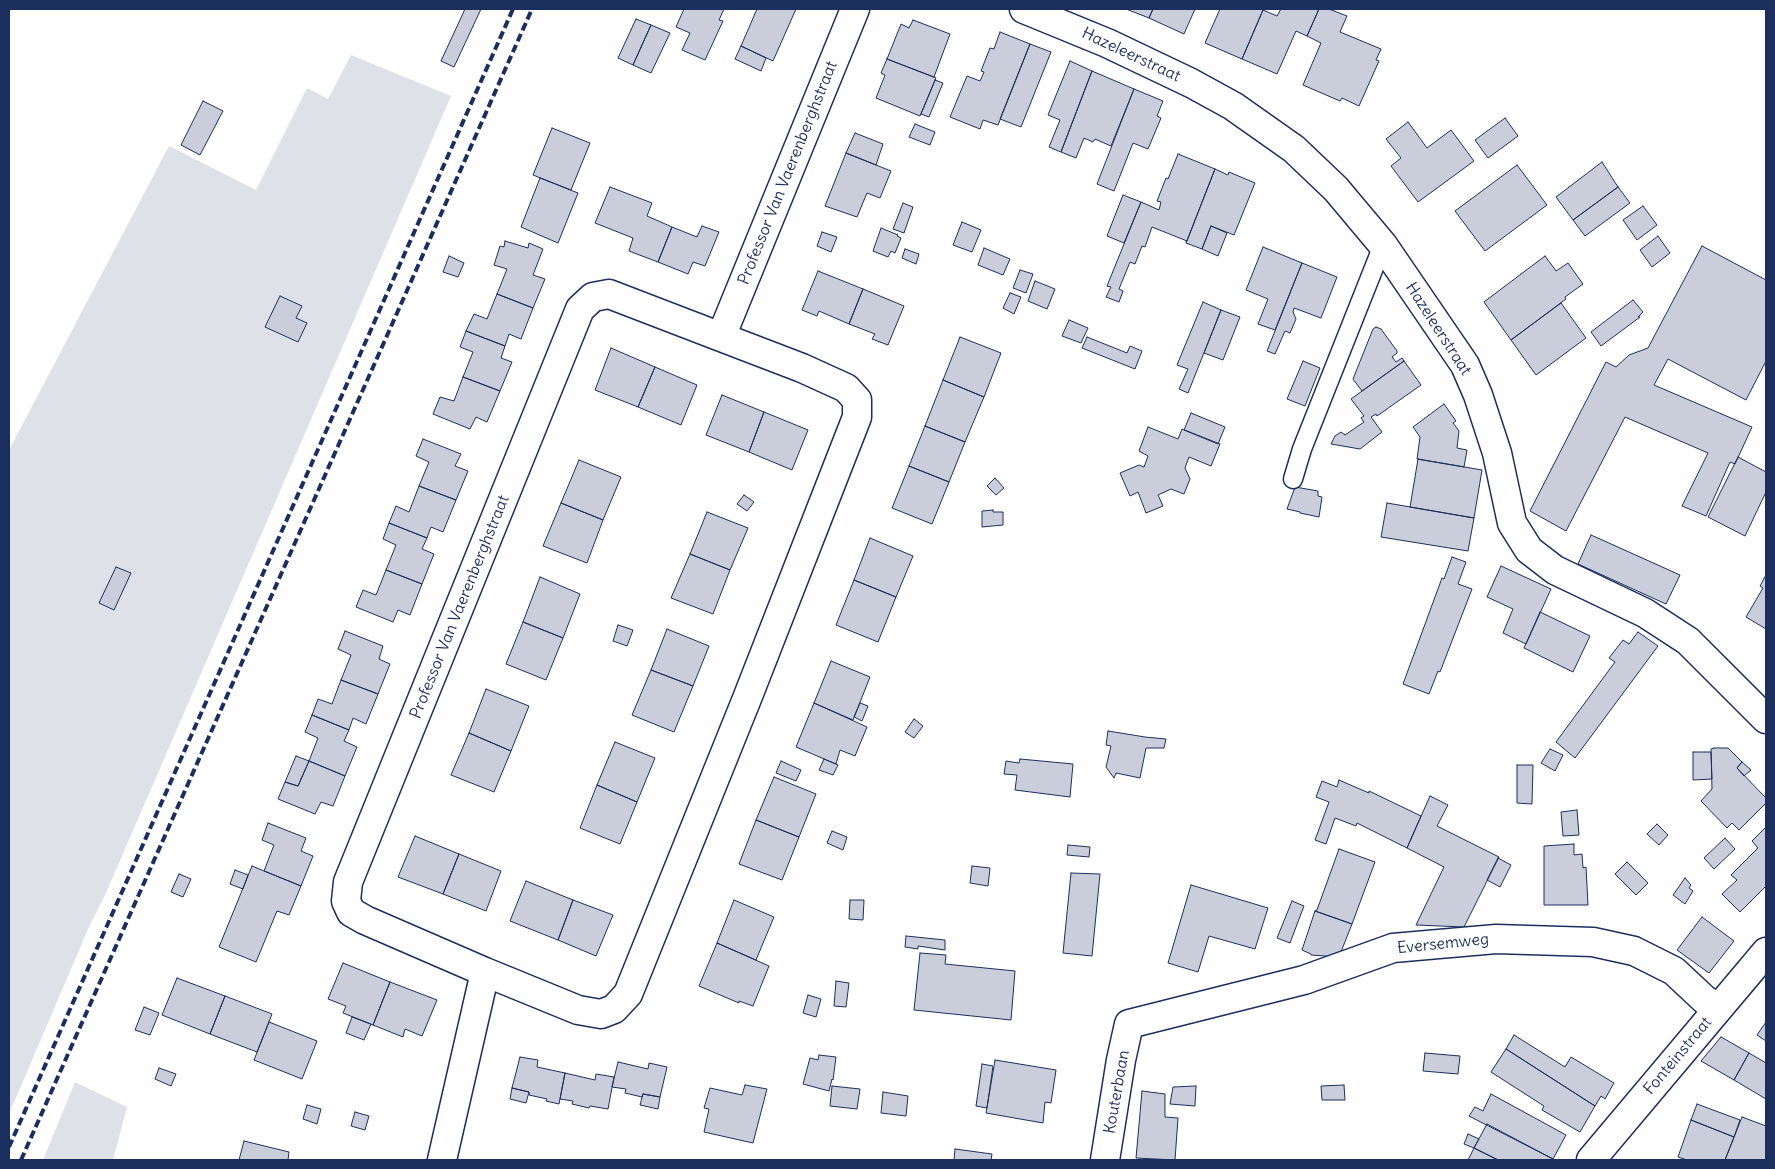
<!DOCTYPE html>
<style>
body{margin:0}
#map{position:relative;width:1775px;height:1169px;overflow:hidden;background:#fff;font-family:Delius,sans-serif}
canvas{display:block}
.frame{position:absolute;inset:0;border:10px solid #1b2f5e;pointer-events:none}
</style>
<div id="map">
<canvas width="1775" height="1169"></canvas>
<div class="frame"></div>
</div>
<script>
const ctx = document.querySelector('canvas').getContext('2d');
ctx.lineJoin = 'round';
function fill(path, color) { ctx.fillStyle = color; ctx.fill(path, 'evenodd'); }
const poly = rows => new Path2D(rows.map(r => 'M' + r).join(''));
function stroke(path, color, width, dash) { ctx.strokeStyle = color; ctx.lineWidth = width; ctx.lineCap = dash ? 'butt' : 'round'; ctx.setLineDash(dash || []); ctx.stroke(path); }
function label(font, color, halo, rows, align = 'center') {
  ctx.font = font + ' Delius,sans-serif'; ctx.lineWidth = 4; ctx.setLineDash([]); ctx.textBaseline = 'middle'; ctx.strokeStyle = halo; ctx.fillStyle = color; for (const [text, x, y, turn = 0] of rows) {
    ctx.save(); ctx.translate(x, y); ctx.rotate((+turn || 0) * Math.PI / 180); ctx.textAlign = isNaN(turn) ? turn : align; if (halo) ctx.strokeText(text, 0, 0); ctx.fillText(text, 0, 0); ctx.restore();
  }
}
const green = poly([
 [351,55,451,96,106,893,89,927,9,1114,9,450,169,146,256,190,307,88,328,99],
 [75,1082,127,1107,113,1160,43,1160]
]);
const building = poly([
 [465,9,481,9,454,67,441,61,465,9],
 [684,9,724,9,719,20,723,21,705,60,682,50,690,33,676,27,684,9],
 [757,9,796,9,773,61,741,46,757,9],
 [1126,9,1153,9,1149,18,1126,9],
 [1153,9,1195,9,1184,34,1149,18,1153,9],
 [1220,9,1260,9,1263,10,1242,59,1205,43,1220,9],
 [1281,9,1319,9,1307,36,1296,31,1277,74,1242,59,1263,10,1277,16,1281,9],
 [1319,9,1329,9,1347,16,1340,32,1381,49,1376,60,1379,61,1359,106,1342,98,1340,101,1303,85,1321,43,1307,36,1319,9],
 [636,19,651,25,633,65,618,58,636,19],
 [913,20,950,34,934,77,887,59,901,24,909,28,913,20],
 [651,25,670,33,651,73,633,65,651,25],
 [1000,32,1030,44,998,125,983,120,980,129,950,117,967,76,980,81,984,72,981,71,990,48,994,49,1000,32],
 [1030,44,1051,52,1021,127,1000,119,1030,44],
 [741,46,766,58,761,71,735,59,741,46],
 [887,59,936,78,920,116,876,98,885,75,881,73,887,59],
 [1070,61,1092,71,1061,152,1049,147,1060,120,1048,115,1070,61],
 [1092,71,1134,89,1111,146,1095,139,1093,142,1084,138,1076,158,1061,152,1092,71],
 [935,80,943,83,929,117,921,114,935,80],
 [1134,89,1163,101,1157,116,1161,118,1148,149,1133,143,1114,191,1097,184,1134,89],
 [203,101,223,111,200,155,181,145,203,101],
 [1505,118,1518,136,1488,158,1475,140,1505,118],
 [1408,122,1427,148,1451,130,1474,161,1418,202,1391,166,1401,158,1386,139,1408,122],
 [915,124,935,132,930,145,909,137,915,124],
 [552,128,590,143,571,190,533,175,552,128],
 [855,133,883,144,876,165,846,153,855,133],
 [846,153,891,171,880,198,867,193,857,217,825,206,846,153],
 [1178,154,1215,169,1187,241,1152,227,1145,247,1142,246,1135,264,1130,262,1119,289,1123,291,1119,302,1106,297,1111,287,1107,286,1141,202,1159,210,1161,202,1157,201,1166,178,1168,179,1178,154],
 [1602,162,1618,187,1573,220,1556,197,1602,162],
 [1517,165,1547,205,1485,251,1455,211,1517,165],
 [1215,169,1228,175,1229,172,1255,183,1234,235,1211,226,1202,249,1186,243,1215,169],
 [540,178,578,193,558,243,521,227,540,178],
 [610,187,652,203,647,216,672,227,658,262,629,251,633,238,595,223,610,187],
 [1618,187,1630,203,1585,236,1573,220,1618,187],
 [1123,195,1141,202,1124,243,1107,236,1123,195],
 [903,203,913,207,904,233,893,229,903,203],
 [1643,206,1657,225,1637,240,1623,220,1643,206],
 [962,222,981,230,972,252,953,245,962,222],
 [702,226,719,232,705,266,693,262,688,274,658,262,672,227,697,237,702,226],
 [1211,226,1227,233,1218,256,1202,249,1211,226],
 [881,228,898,235,897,236,901,238,895,253,891,251,888,257,873,251,881,228],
 [822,232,837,237,831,252,817,246,822,232],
 [1658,236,1670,253,1652,267,1640,250,1658,236],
 [505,241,528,248,529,243,543,249,533,275,545,279,533,308,497,294,507,269,494,265,500,246,504,247,505,241],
 [1702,246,1766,280,1766,361,1746,400,1668,359,1654,385,1752,427,1735,464,1730,462,1706,516,1682,506,1708,453,1625,417,1566,531,1530,511,1606,362,1616,367,1629,355,1648,348,1702,246],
 [1263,247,1302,263,1275,330,1258,324,1268,299,1246,290,1263,247],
 [984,248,1010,259,1003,275,978,265,984,248],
 [905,249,919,254,916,264,902,258,905,249],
 [449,256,464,263,458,277,443,272,449,256],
 [1545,256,1556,271,1568,263,1583,284,1565,297,1566,299,1511,340,1484,302,1545,256],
 [1302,263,1337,277,1321,318,1294,308,1293,312,1296,319,1290,333,1285,331,1275,354,1267,351,1302,263],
 [1020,270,1033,274,1026,293,1013,288,1020,270],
 [818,271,863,289,849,324,819,311,817,316,802,310,818,271],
 [1035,281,1055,289,1047,309,1028,301,1035,281],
 [863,289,904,306,888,345,872,339,875,334,849,324,863,289],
 [1010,293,1021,297,1014,314,1003,308,1010,293],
 [497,294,533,308,521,339,509,334,505,346,466,331,474,314,487,319,497,294],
 [280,296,302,306,296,318,307,323,298,342,265,327,280,296],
 [1633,300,1643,312,1638,317,1640,317,1601,346,1591,332,1633,300],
 [1203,302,1221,310,1188,393,1179,389,1188,369,1177,365,1203,302],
 [1561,303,1586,338,1536,375,1511,340,1561,303],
 [1221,310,1240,317,1223,360,1204,353,1221,310],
 [1069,320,1088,328,1081,343,1062,336,1069,320],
 [1376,327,1381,329,1397,351,1397,353,1392,357,1396,362,1402,358,1404,361,1362,391,1353,379,1373,329,1376,327],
 [466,331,505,346,501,358,512,362,500,391,463,377,473,352,460,347,466,331],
 [960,337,1001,353,984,397,943,380,960,337],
 [1087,337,1127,353,1130,346,1142,351,1135,369,1082,348,1087,337],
 [611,348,655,367,638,407,595,390,611,348],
 [1303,361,1320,368,1305,406,1287,399,1303,361],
 [1404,361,1421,385,1377,416,1376,414,1371,417,1382,432,1360,449,1331,444,1335,436,1341,432,1345,435,1364,422,1361,418,1364,416,1351,399,1404,361],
 [655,367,697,385,681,425,638,407,655,367],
 [463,377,500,391,487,422,476,417,470,429,433,414,440,397,454,401,463,377],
 [943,380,984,397,965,442,925,426,943,380],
 [722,395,764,412,749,452,706,435,722,395],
 [1444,404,1456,421,1453,423,1459,431,1457,448,1467,450,1464,467,1417,459,1420,437,1413,427,1444,404],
 [764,412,808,430,792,470,749,452,764,412],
 [1191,413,1225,427,1218,444,1184,430,1191,413],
 [925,426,965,442,949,482,909,466,925,426],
 [1148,427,1178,439,1182,429,1220,444,1211,466,1189,457,1185,468,1190,479,1184,494,1171,489,1158,495,1163,506,1146,513,1138,492,1130,496,1120,473,1139,465,1144,467,1148,456,1139,451,1148,427],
 [423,439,461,454,455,466,468,471,456,500,419,486,429,462,416,456,423,439],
 [1738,457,1766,472,1766,492,1745,536,1708,517,1738,457],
 [1418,459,1482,470,1474,518,1410,507,1418,459],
 [579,460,621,477,603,520,561,503,579,460],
 [909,466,949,482,932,524,892,508,909,466],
 [995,478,1004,488,996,495,987,486,995,478],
 [419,486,456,500,443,532,431,527,427,538,389,523,396,506,409,512,419,486],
 [1295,487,1318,491,1318,496,1322,497,1319,517,1300,513,1300,512,1287,509,1295,487],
 [744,495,754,502,747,511,737,504,744,495],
 [561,503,603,520,587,563,543,546,561,503],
 [1387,503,1474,518,1468,551,1381,537,1387,503],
 [993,510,993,512,1003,512,1003,525,982,527,982,511,993,510],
 [707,512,748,528,730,570,690,554,707,512],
 [389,523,427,538,422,549,434,554,422,584,386,570,396,545,383,539,389,523],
 [1591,535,1680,575,1666,604,1578,564,1591,535],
 [870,538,913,556,896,597,854,580,870,538],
 [690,554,730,570,713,614,671,598,690,554],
 [1452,557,1466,562,1458,584,1472,589,1440,672,1438,671,1429,694,1403,684,1442,578,1444,579,1452,557],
 [1501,566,1551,589,1526,644,1503,633,1513,609,1487,597,1501,566],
 [116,567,131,573,114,610,99,603,116,567],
 [386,570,422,584,410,615,398,610,393,622,356,607,363,590,376,595,386,570],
 [1766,575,1766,629,1746,617,1763,588,1760,586,1766,575],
 [540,577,580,594,563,638,523,622,540,577],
 [854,580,896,597,878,642,836,625,854,580],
 [1540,612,1590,636,1573,672,1524,648,1540,612],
 [523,622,563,638,546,680,506,664,523,622],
 [618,625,633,630,627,646,613,641,618,625],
 [667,629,709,646,693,686,651,670,667,629],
 [345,631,383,646,379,659,390,664,378,694,341,680,351,655,338,649,345,631],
 [1638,632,1658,646,1575,758,1556,742,1615,662,1609,658,1623,640,1629,644,1638,632],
 [831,661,870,677,853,720,814,703,831,661],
 [651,670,693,686,674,732,632,715,651,670],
 [341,680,378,694,366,724,353,718,349,730,312,715,318,699,332,704,341,680],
 [486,689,529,706,511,751,469,733,486,689],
 [814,703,867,727,855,756,840,750,836,764,796,747,814,703],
 [860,703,868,706,862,721,854,717,860,703],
 [312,715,349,730,344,741,357,747,345,776,309,761,318,738,305,732,312,715],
 [914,719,923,726,914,738,905,732,914,719],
 [1108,731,1145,737,1166,739,1164,748,1146,748,1140,778,1116,773,1114,778,1106,767,1111,746,1106,745,1108,731],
 [469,733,511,751,494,792,451,775,469,733],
 [615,742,655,758,637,802,597,785,615,742],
 [1714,748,1728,748,1742,762,1737,768,1766,798,1766,803,1739,830,1732,823,1727,828,1701,801,1712,789,1711,749,1714,748],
 [1550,749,1563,755,1555,771,1541,763,1550,749],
 [1693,752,1711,752,1712,779,1693,780,1693,752],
 [296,756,309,761,298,786,285,782,296,756],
 [824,759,838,765,833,775,819,770,824,759],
 [1020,759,1073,764,1070,797,1015,790,1017,775,1004,774,1006,761,1019,763,1020,759],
 [309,761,345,776,333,806,321,802,315,814,278,799,285,782,298,786,309,761],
 [781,761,801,770,796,781,776,773,781,761],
 [1742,762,1751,770,1744,776,1737,768,1742,762],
 [1517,765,1533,765,1532,804,1517,803,1517,765],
 [774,777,816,794,799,837,756,820,774,777],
 [1339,780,1369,793,1369,791,1421,816,1407,848,1357,823,1356,826,1335,818,1326,844,1315,840,1329,802,1316,797,1322,781,1337,787,1339,780],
 [597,785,637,802,620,844,580,828,597,785],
 [1430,796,1448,805,1437,826,1499,857,1464,927,1416,925,1444,867,1407,848,1430,796],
 [1577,810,1579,835,1563,836,1561,812,1577,810],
 [756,820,799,837,782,880,739,864,756,820],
 [268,823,306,838,301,851,313,856,301,886,264,871,274,845,262,840,268,823],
 [1657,824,1668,835,1659,845,1647,834,1657,824],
 [1766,827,1766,886,1740,912,1722,894,1737,880,1731,875,1758,848,1752,841,1766,827],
 [832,831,847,837,843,850,827,843,832,831],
 [415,836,459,854,443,894,398,877,415,836],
 [1725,838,1735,849,1714,869,1704,858,1725,838],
 [1574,844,1574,855,1582,854,1583,868,1586,867,1588,905,1544,905,1544,846,1574,844],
 [1068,845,1090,847,1089,857,1067,855,1068,845],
 [1339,849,1375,862,1352,924,1315,911,1317,910,1339,849],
 [459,854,501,871,486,911,443,894,459,854],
 [1498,858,1511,865,1500,887,1487,880,1498,858],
 [1627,862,1648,883,1636,895,1615,874,1627,862],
 [252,866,301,886,289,915,277,911,256,962,219,947,252,866],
 [972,866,990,868,988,886,970,883,972,866],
 [235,870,248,875,243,889,230,884,235,870],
 [1071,873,1100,874,1092,956,1063,953,1071,873],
 [179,874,191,879,183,897,171,892,179,874],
 [1685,878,1691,885,1689,888,1693,891,1685,904,1673,895,1685,878],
 [526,881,573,900,558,940,510,921,526,881],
 [1191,885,1268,908,1255,949,1209,936,1198,972,1168,963,1191,885],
 [573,900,613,915,596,956,558,940,573,900],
 [734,900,774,917,756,960,717,943,734,900],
 [850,900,864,900,863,920,849,919,850,900],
 [1292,901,1304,906,1290,943,1277,938,1292,901],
 [1315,911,1352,924,1339,957,1311,955,1311,954,1302,950,1315,911],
 [1702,917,1734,941,1709,973,1677,950,1702,917],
 [906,936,945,940,945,950,918,946,918,949,905,947,906,936],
 [717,943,769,966,753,1006,739,1001,739,1003,699,986,717,943],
 [920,953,946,955,945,964,1015,971,1011,1020,914,1010,920,953],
 [343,963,390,982,373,1025,343,1013,346,1006,328,999,343,963],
 [177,978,225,996,210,1034,162,1015,177,978],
 [836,981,849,983,846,1007,834,1006,836,981],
 [390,982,437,1000,422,1036,405,1029,403,1037,373,1025,390,982],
 [808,995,821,999,816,1017,803,1013,808,995],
 [225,996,272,1014,257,1052,210,1034,225,996],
 [144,1007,159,1013,150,1035,135,1030,144,1007],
 [352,1017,371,1024,364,1040,346,1033,352,1017],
 [269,1022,317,1041,302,1079,254,1060,269,1022],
 [1766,1022,1766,1041,1757,1035,1766,1022],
 [1514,1035,1565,1067,1571,1057,1614,1083,1605,1099,1601,1096,1595,1106,1506,1049,1514,1035],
 [1721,1037,1749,1053,1734,1080,1701,1061,1721,1037],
 [1506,1049,1595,1106,1580,1132,1542,1110,1544,1106,1491,1072,1506,1049],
 [1425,1053,1460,1056,1458,1074,1423,1071,1425,1053],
 [1749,1053,1766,1063,1766,1099,1734,1080,1749,1053],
 [819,1055,836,1057,833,1080,832,1079,829,1091,803,1084,810,1058,818,1060,819,1055],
 [520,1057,538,1060,537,1067,565,1073,559,1104,546,1101,547,1099,529,1095,529,1092,512,1088,520,1057],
 [995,1060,1056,1070,1051,1103,1045,1102,1043,1123,986,1113,995,1060],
 [618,1062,648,1069,649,1063,667,1067,660,1097,643,1094,642,1097,625,1093,626,1089,612,1087,618,1062],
 [982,1064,993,1066,987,1108,976,1106,982,1064],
 [159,1068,176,1074,171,1086,155,1079,159,1068],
 [565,1073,595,1080,596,1074,614,1077,608,1109,590,1106,589,1108,572,1104,573,1101,560,1099,565,1073],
 [745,1085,767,1089,753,1143,704,1132,709,1109,704,1108,710,1088,742,1095,745,1085],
 [1344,1085,1345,1100,1322,1100,1321,1086,1344,1085],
 [832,1086,860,1089,857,1109,830,1106,832,1086],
 [1196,1086,1195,1106,1170,1104,1173,1087,1196,1086],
 [512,1088,529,1092,526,1103,510,1099,512,1088],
 [1142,1091,1165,1094,1165,1117,1178,1118,1175,1160,1136,1158,1142,1091],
 [883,1092,908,1096,906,1116,881,1113,883,1092],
 [643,1094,660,1097,658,1109,640,1105,643,1094],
 [1491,1094,1566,1135,1553,1159,1469,1116,1475,1107,1483,1111,1491,1094],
 [1697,1104,1740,1120,1734,1137,1691,1120,1697,1104],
 [307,1105,321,1109,317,1124,303,1119,307,1105],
 [355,1112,369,1116,365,1130,351,1126,355,1112],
 [1742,1117,1766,1126,1766,1160,1725,1160,1742,1117],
 [1691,1120,1734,1137,1725,1160,1687,1160,1678,1157,1691,1120],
 [1487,1124,1553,1159,1553,1160,1498,1160,1474,1148,1487,1124],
 [1468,1134,1479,1139,1474,1148,1464,1144,1468,1134],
 [244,1141,289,1152,288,1160,239,1160,244,1141],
 [1474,1148,1498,1160,1468,1160,1474,1148],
 [955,1149,992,1154,991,1160,954,1160,955,1149]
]);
const lane = poly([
 [1293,479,1302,449,1383,245]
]);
const street = poly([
 [1024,9,1107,43,1191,83,1233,106,1294,149,1336,189,1383,245,1465,365,1478,395,1497,453,1512,523,1529,550,1555,570,1645,613,1688,641,1766,719],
 [485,972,365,920,351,912,346,901,348,882,580,309,593,297,609,294,721,337],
 [442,1160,485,972,578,1010,601,1014,614,1009,628,994,748,696,857,417,857,400,846,388,802,368,721,337,855,9],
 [1105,1160,1121,1060,1129,1024,1304,980,1393,948,1496,939,1593,942,1634,951,1674,971,1705,1000,1718,1008],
 [1591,1160,1766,952]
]);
const rail = poly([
 [9,1147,513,9],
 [21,1160,532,9]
]);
const streetNames = [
 ["Hazeleerstraat",1131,55,25],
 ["Professor Van Vaerenberghstraat",788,173,-68],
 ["Hazeleerstraat",1438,329,57],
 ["Professor Van Vaerenberghstraat",460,607,-68],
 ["Eversemweg",1443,944,-6],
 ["Fonteinstraat",1678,1056,-50],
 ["Kouterbaan",1117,1092,-80]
];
fill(green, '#dee1e7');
fill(building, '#caceda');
stroke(building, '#1b2f5e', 1);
stroke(lane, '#1b2f5e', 21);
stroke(street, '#1b2f5e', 31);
stroke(lane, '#fff', 18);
stroke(street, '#fff', 28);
stroke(rail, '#1b2f5e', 4, [8, 4]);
label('16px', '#1b2f5e', '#fff', streetNames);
</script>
